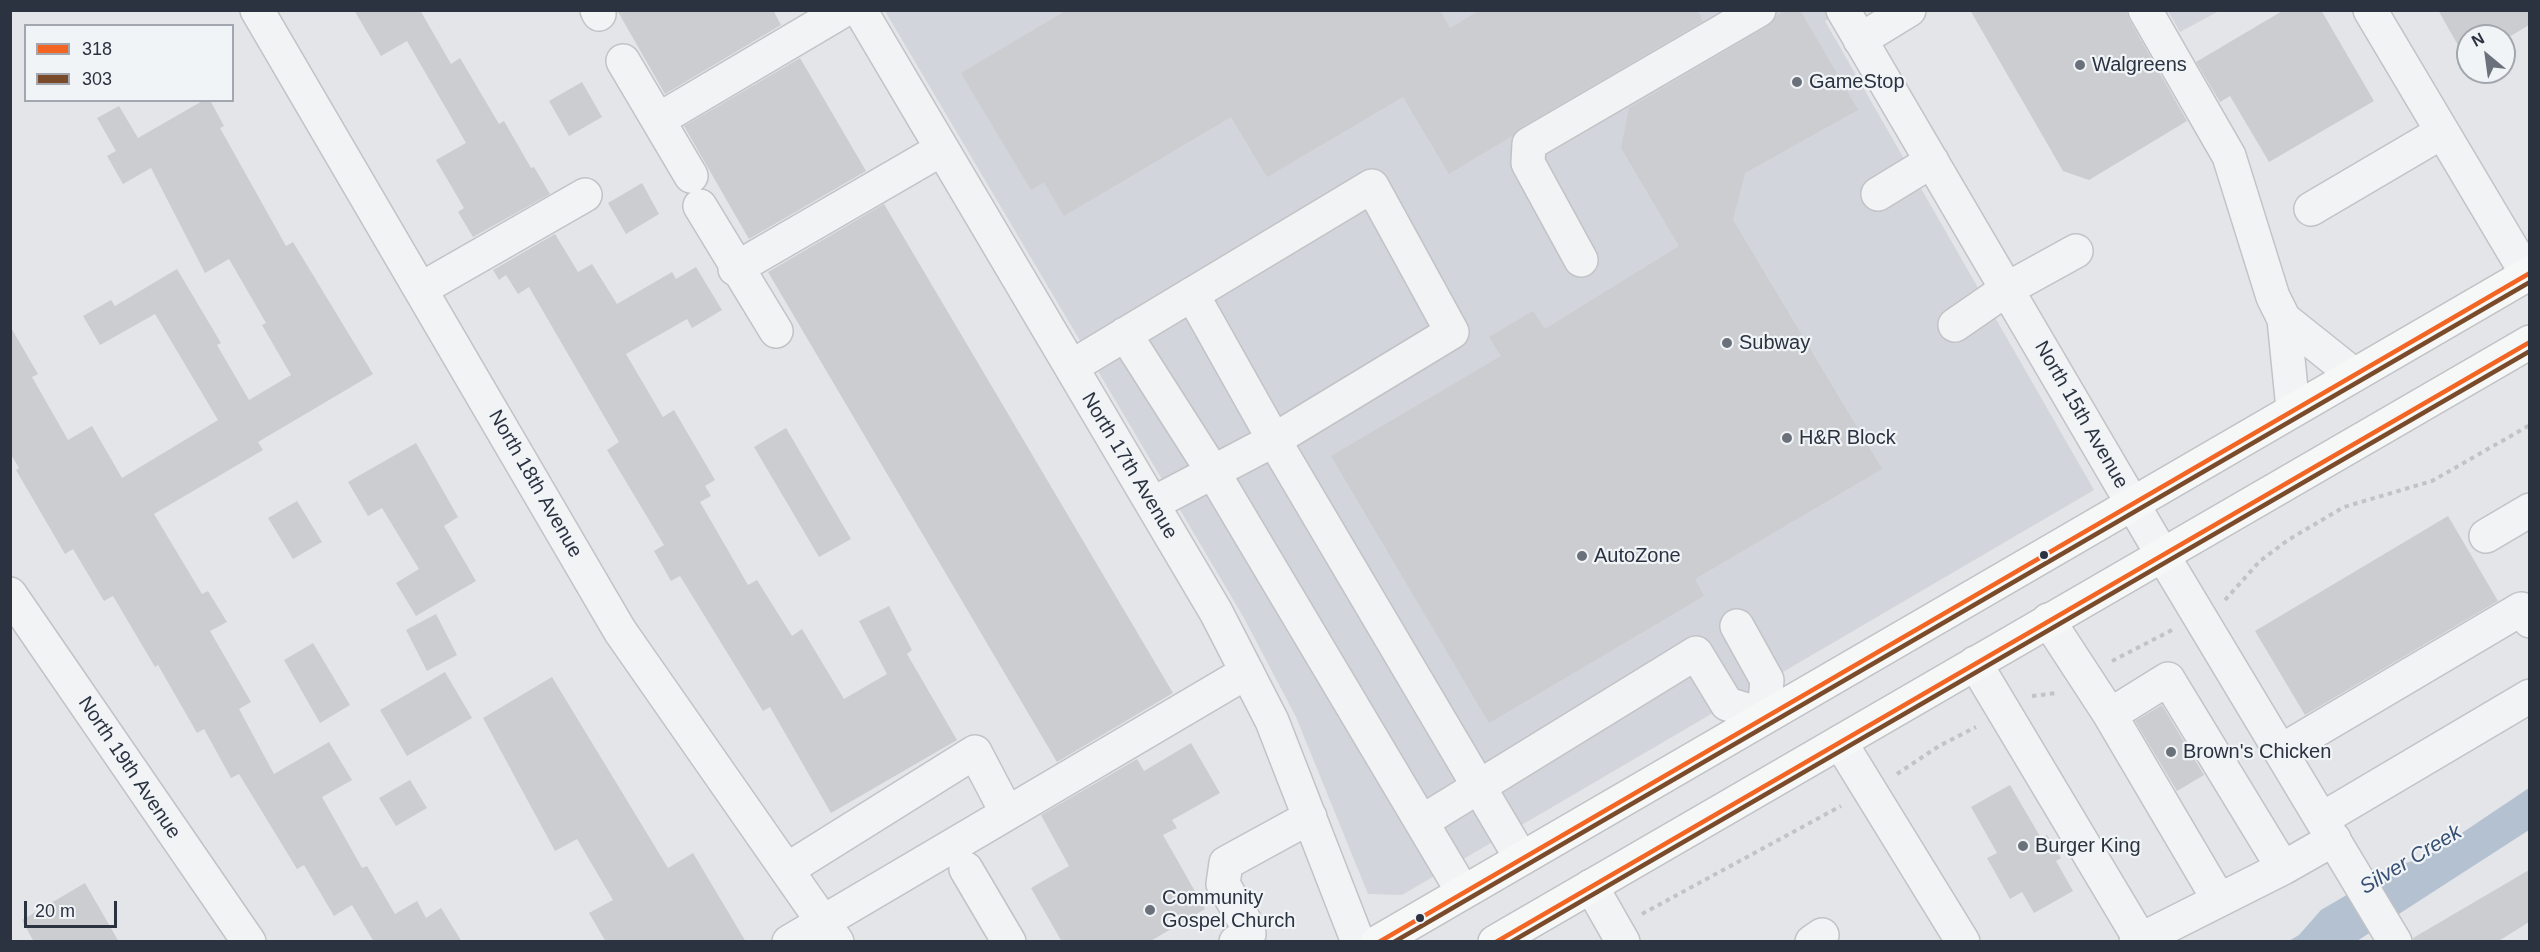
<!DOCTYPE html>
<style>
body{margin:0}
#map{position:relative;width:2540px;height:952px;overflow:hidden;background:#e3e5e8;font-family:Arial,sans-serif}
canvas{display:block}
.frame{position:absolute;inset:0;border:12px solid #2b3240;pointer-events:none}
.legend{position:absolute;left:24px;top:24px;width:210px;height:78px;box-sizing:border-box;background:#f1f4f7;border:2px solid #a2a6ae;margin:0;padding:8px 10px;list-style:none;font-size:18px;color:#2b3240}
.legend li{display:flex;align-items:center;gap:12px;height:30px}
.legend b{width:30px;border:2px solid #a2a6ae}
.north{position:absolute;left:2456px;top:24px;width:60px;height:60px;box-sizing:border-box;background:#f1f4f7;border:2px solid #a2a6ae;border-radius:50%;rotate:331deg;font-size:16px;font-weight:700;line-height:24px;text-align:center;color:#2b3240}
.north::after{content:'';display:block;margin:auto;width:21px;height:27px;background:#6b717b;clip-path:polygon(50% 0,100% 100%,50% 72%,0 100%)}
.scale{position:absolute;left:24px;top:901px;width:93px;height:27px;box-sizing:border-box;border:3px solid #2b3240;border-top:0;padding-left:8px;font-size:18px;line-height:21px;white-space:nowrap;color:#2b3240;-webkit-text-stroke:4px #f1f4f7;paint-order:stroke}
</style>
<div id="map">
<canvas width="2540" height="952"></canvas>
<div class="frame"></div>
<ul class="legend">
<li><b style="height:8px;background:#f26522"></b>318</li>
<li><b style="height:8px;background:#7a4b2a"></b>303</li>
</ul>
<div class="north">N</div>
<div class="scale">20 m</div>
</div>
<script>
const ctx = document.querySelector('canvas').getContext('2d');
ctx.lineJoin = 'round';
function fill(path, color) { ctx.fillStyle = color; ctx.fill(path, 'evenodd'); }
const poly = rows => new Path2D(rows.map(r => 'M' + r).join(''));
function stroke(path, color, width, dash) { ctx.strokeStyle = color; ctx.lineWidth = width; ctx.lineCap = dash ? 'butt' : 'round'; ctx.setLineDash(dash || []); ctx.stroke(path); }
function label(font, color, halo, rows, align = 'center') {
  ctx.font = font + ' Arial,sans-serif'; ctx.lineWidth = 4.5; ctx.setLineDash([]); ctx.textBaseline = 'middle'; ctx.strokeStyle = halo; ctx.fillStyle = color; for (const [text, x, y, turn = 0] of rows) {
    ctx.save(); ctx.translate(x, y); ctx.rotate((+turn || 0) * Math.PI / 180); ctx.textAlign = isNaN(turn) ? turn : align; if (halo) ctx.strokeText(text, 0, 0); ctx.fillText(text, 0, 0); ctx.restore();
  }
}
const built = poly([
 [885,11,1843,11,1825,21,2094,490,1402,895,1368,894,1296,717,1244,618],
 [2168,11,2219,11,2180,32]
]);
const water = poly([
 [2529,788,2529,830,2357,941,2287,942,2299,935,2321,910,2396,866,2426,857]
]);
const building = poly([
 [354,10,420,10,451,64,460,58,499,124,504,121,531,168,534,167,550,194,473,237,458,212,464,208,436,160,466,143,407,41,381,56],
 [617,10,773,10,781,25,665,94],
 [1067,10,1440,10,1450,28,1480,10,1697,10,1703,21,1520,128,1512,136,1449,174,1403,97,1267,177,1231,117,1064,216,1044,182,1031,190,961,73],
 [1786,10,1800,10,1858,110,1745,173,1733,220,1882,469,1695,579,1704,596,1489,723,1331,456,1501,356,1489,337,1533,311,1545,329,1679,246,1621,148,1629,108,1768,26,1776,16],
 [1970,10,2126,10,2129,19,2187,121,2089,180,2063,171],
 [2284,10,2321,10,2374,101,2269,162,2230,96,2220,102,2196,62],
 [2438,10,2529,10,2529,25,2504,40,2504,36,2468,36,2467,61],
 [800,58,866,171,749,239,684,126],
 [582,82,602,117,569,136,549,101],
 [204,100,210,100,224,126,220,128,286,246,293,242,373,374,258,442,263,450,154,514,202,594,208,591,227,622,210,631,251,702,239,709,274,774,329,742,352,780,322,797,362,868,367,866,395,914,417,901,426,918,441,908,462,942,374,942,352,905,334,916,304,865,297,869,239,774,231,778,204,729,197,733,158,665,155,667,113,596,104,601,73,549,65,554,16,470,19,468,10,453,10,326,38,374,32,377,68,440,92,426,122,478,218,420,155,314,100,345,83,316,111,300,115,306,177,269,221,343,217,345,249,400,291,375,262,325,266,323,229,259,205,273,151,168,123,184,107,156,116,151,97,118,119,106,138,138],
 [642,183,659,214,626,234,608,203],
 [884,204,1173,693,1057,762,768,272],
 [555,234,578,272,592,264,617,304,672,272,676,279,696,267,722,310,692,328,687,319,626,354,663,417,674,410,715,480,705,486,711,496,700,502,748,585,757,580,792,636,802,629,844,699,887,674,859,621,889,606,912,650,907,654,957,740,831,813,770,707,763,711,680,576,671,581,654,551,664,545,607,450,619,442,529,287,518,294,506,275,499,280,493,270],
 [786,428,851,539,819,557,754,447],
 [416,443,458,517,444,526,476,581,416,616,396,583,419,569,382,508,368,516,348,482],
 [297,501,322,542,293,559,268,518],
 [2448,516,2498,601,2305,715,2255,631],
 [436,614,457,655,427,671,406,630],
 [313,643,350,705,320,723,284,660],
 [445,672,472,718,407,756,380,710],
 [552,677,668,868,693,853,746,942,606,942,589,913,613,900,577,839,555,851,483,718],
 [2162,705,2204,775,2177,791,2135,721],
 [1191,743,1220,793,1172,820,1177,828,1163,835,1205,909,1149,942,1062,942,1031,888,1069,866,1041,815,1137,759,1144,771],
 [410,780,427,808,396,826,379,798],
 [2010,785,2041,838,2047,835,2061,858,2056,861,2073,891,2034,913,2022,892,2010,899,1987,858,1997,853,1971,807],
 [2529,870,2529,922,2497,942,2414,942,2413,938],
 [85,883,119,942,34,942,22,920]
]);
const path = poly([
 [2225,600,2260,561,2288,540,2344,507,2432,481,2530,425],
 [2112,661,2172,630],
 [2032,696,2057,693],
 [1897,774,1939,746,1976,727],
 [1642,914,1841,806]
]);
const minor = poly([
 [257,10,620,631,837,942],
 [597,10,599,14],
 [860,10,1216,612,1272,721,1358,942],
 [1843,10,2162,554,2395,942],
 [2145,10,2229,156,2273,297,2284,319,2293,409],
 [2370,10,2527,274],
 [1860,40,1909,10],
 [623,61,691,176],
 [658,120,844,10],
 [1878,194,1932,161],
 [700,206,776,331],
 [2311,209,2442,132],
 [1581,260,1528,163,1529,144,1759,10],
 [735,269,942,149],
 [421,289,585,195],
 [1192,294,1274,440,1521,858],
 [2284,319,2353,374],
 [1955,325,2007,289,2076,251],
 [1125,334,1213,472,1463,892],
 [1071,367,1372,186,1452,332,1274,440,1152,504],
 [2486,536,2530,510],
 [10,594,249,942],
 [2048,620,2110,715,2219,900],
 [1975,663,2140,939],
 [2110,715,2168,679,2283,868],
 [1840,742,1963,942],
 [2281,751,2521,609,2530,621],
 [2322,819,2530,696],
 [1423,821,1696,653,1727,704,1764,715,1767,680,1737,626],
 [788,869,975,752,1007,813],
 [966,869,1009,942],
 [1591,886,1623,942],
 [789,942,1247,672],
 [1236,942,1249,934,1247,925,1223,884,1226,863,1310,817],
 [1812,942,1822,935],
 [2136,942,2283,868,2334,839]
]);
const major = poly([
 [1378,942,2530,273],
 [1495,942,2530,342]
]);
const bus1 = poly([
 [1379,942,2530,273],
 [1496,942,2530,342]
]);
const bus2 = poly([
 [1394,942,2530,282],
 [1511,942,2530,351]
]);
const markers = [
 [2080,65,6,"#6b717b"],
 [1797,82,6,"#6b717b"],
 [1727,343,6,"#6b717b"],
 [1787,438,6,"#6b717b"],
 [2044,555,5,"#2b3240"],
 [1582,556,6,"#6b717b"],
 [2171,752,6,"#6b717b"],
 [2023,846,6,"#6b717b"],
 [1150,910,6,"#6b717b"],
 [1420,918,5,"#2b3240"]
];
const poiNames = [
 ["Walgreens",2092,65],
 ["GameStop",1809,82],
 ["Subway",1739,343],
 ["H&R Block",1799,438],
 ["AutoZone",1594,556],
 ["Brown's Chicken",2183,752],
 ["Burger King",2035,846],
 ["Community",1162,898],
 ["Gospel Church",1162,921]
];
const streetNames = [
 ["North 15th Avenue",2081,415,60],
 ["North 17th Avenue",1129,466,59],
 ["North 18th Avenue",535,484,60],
 ["North 19th Avenue",129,768,56]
];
const waterNames = [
 ["Silver Creek",2411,860,-31]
];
fill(built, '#d2d5db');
fill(water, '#b3c1d1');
fill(building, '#cbcdd0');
stroke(minor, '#c1c3c6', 36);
stroke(major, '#c0c2c6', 36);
stroke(path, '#c2c3c8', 4, [4.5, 4.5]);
stroke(minor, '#f2f3f5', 33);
stroke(major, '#f6f7f7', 33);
stroke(bus1, '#f26522', 4.5);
stroke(bus2, '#7a4b2a', 4.5);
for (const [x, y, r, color] of markers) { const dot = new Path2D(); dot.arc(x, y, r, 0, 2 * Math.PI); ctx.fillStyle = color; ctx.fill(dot); stroke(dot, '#f1f4f7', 2); }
label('20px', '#2b3240', '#f1f4f7', poiNames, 'left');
label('20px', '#2b3240', '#f1f4f7', streetNames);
label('italic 21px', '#374f72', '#f1f4f7', waterNames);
</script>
